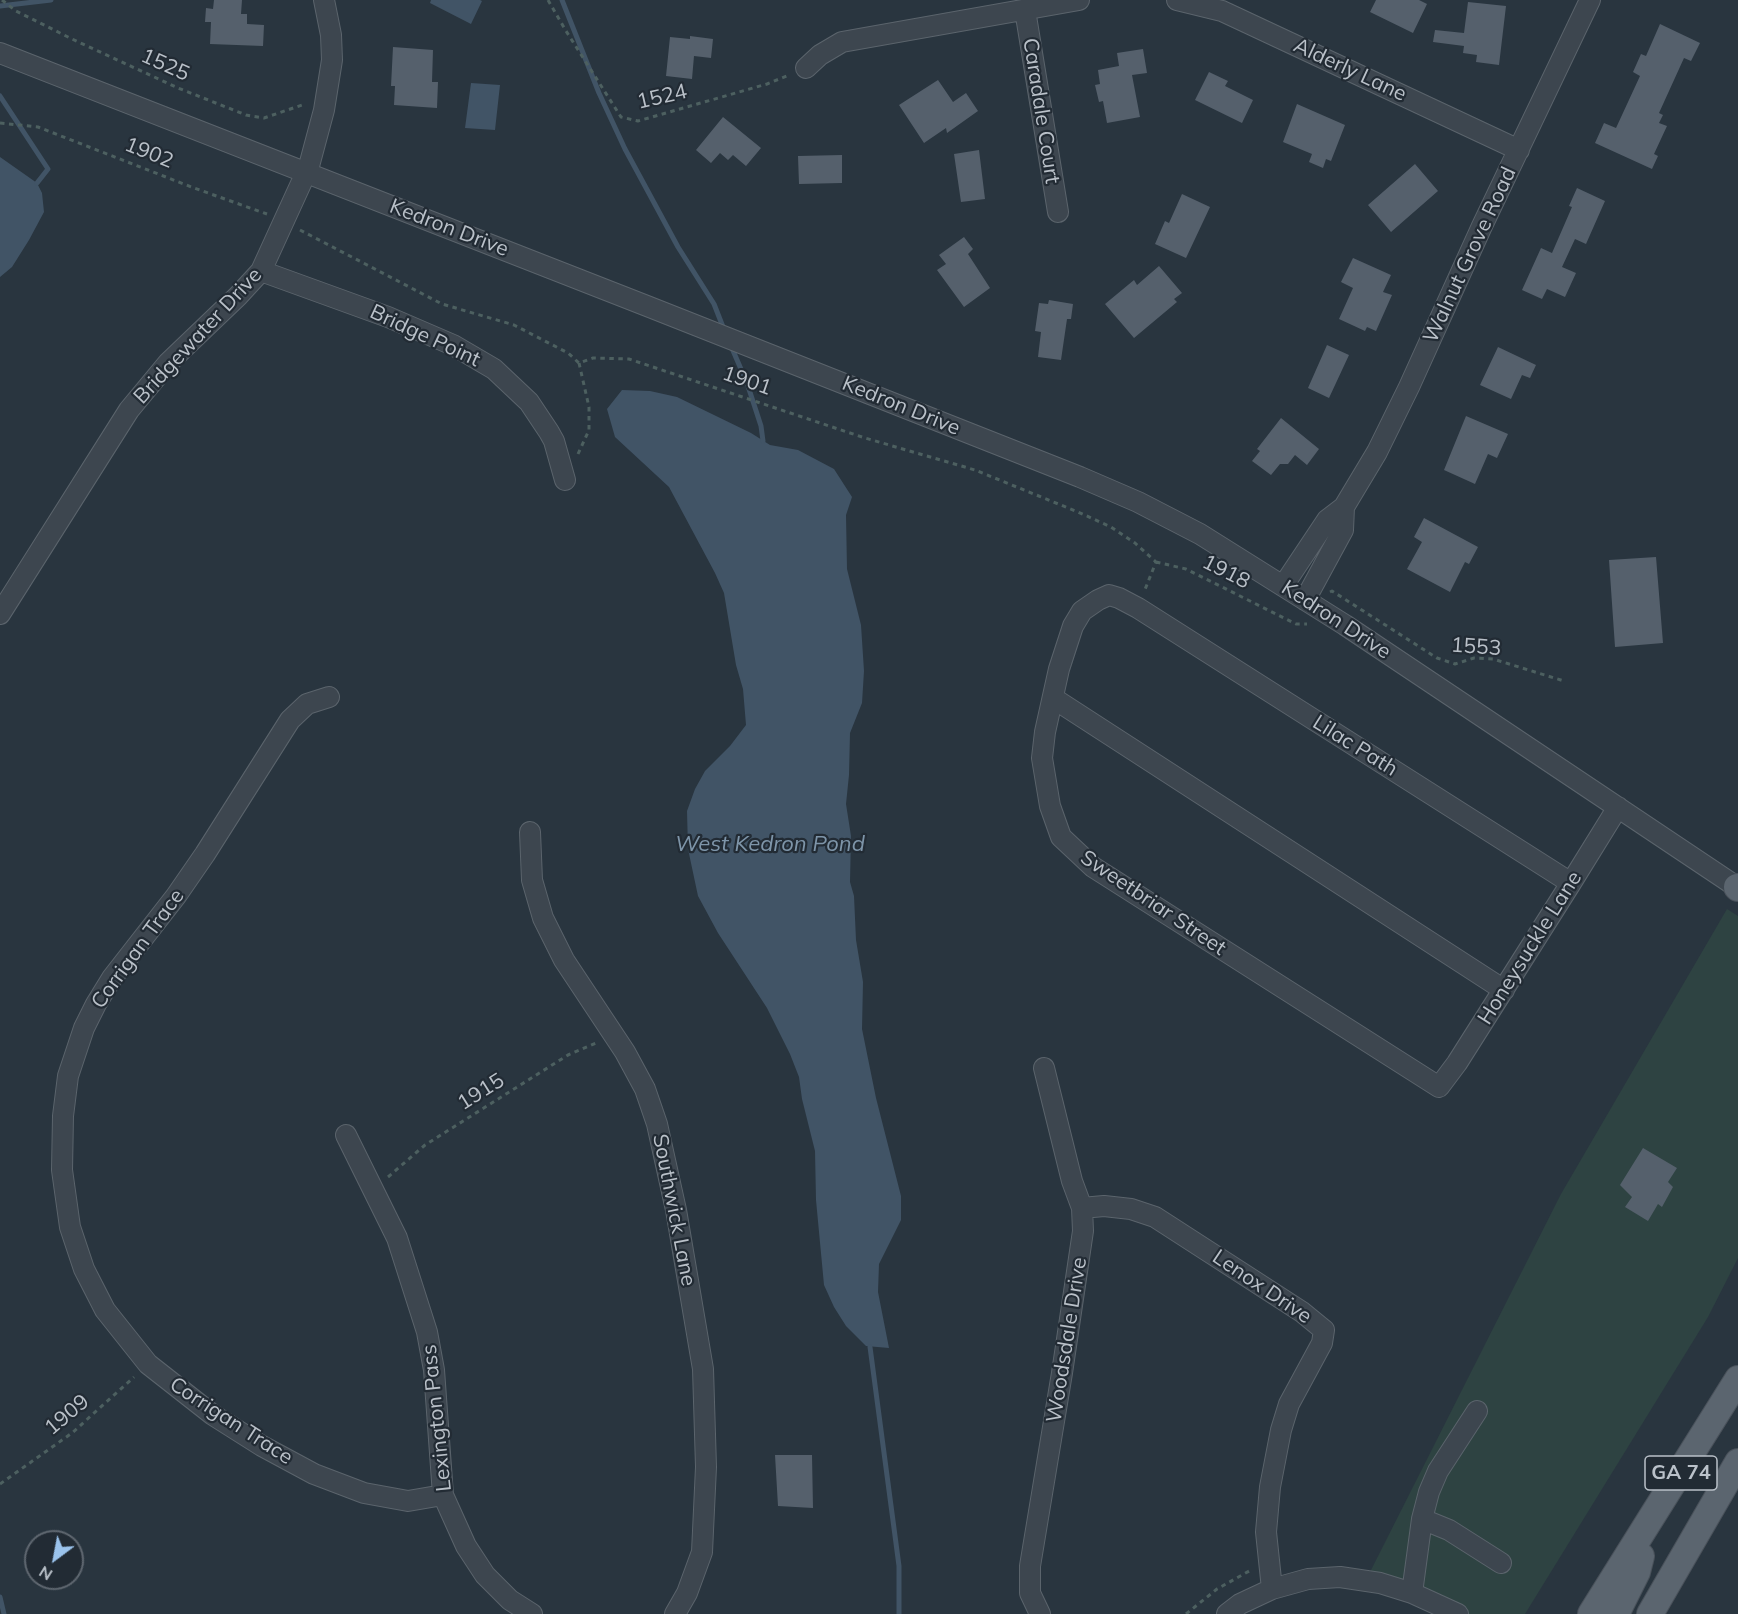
<!DOCTYPE html>
<style>
body{margin:0}
#map{position:relative;width:1738px;height:1614px;overflow:hidden;background:#29353f;font-family:Mulish,sans-serif}
canvas{display:block}
.north{position:absolute;left:24px;top:1530px;width:60px;height:60px;box-sizing:border-box;background:#222b34;border:2px solid #5f6770;border-radius:50%;rotate:212deg;font-size:16px;font-weight:700;line-height:24px;text-align:center;color:#bac1c9}
.north::after{content:'';display:block;margin:auto;width:21px;height:27px;background:#9bc3ec;clip-path:polygon(50% 0,100% 100%,50% 72%,0 100%)}
</style>
<div id="map">
<canvas width="1738" height="1614"></canvas>
<div class="north">N</div>
</div>
<script>
const ctx = document.querySelector('canvas').getContext('2d');
ctx.lineJoin = 'round';
function fill(path, color) { ctx.fillStyle = color; ctx.fill(path, 'evenodd'); }
const poly = rows => new Path2D(rows.map(r => 'M' + r).join(''));
function stroke(path, color, width, dash) { ctx.strokeStyle = color; ctx.lineWidth = width; ctx.lineCap = dash ? 'butt' : 'round'; ctx.setLineDash(dash || []); ctx.stroke(path); }
function label(font, color, halo, rows, align = 'center') {
  ctx.font = font + ' Mulish,sans-serif'; ctx.lineWidth = 4.5; ctx.setLineDash([]); ctx.textBaseline = 'middle'; ctx.strokeStyle = halo; ctx.fillStyle = color; for (const [text, x, y, turn = 0] of rows) {
    ctx.save(); ctx.translate(x, y); ctx.rotate((+turn || 0) * Math.PI / 180); ctx.textAlign = isNaN(turn) ? turn : align; if (halo) ctx.strokeText(text, 0, 0); ctx.fillText(text, 0, 0); ctx.restore();
  }
}
const green = poly([
 [1727,909,1738,916,1738,1258,1708,1317,1525,1614,1453,1614,1369,1574,1561,1194]
]);
const water = poly([
 [431,0,480,0,482,1,471,24,430,3],
 [471,83,500,85,495,130,465,128],
 [0,157,37,183,42,193,44,212,29,240,12,267,0,277],
 [622,390,650,391,677,397,751,433,770,445,798,450,834,469,852,497,846,515,847,569,861,625,864,671,862,703,850,733,849,775,846,804,851,836,850,882,854,896,856,940,863,982,862,1029,876,1098,901,1196,901,1220,879,1264,878,1292,889,1348,866,1346,846,1326,834,1307,824,1285,816,1200,815,1151,802,1099,799,1077,790,1054,767,1008,718,933,698,896,688,849,687,811,695,789,705,771,730,746,746,725,743,689,736,665,724,593,715,573,669,487,615,437,607,409]
]);
const stream = poly([
 [562,0,599,93,625,149,678,247,714,304,725,332],
 [0,6,51,0],
 [0,96,48,169,37,183],
 [731,346,747,383,761,426,763,441],
 [870,1347,899,1566,899,1614],
 [0,1597,4,1614]
]);
const building = poly([
 [214,0,242,0,241,14,247,14,247,24,264,25,263,46,210,44,211,22,205,22,206,8,213,9],
 [1376,0,1419,0,1427,4,1413,33,1370,12],
 [1468,2,1506,6,1499,65,1476,62,1477,55,1463,53,1464,46,1433,42,1435,30,1464,33],
 [1660,24,1700,43,1691,61,1684,58,1659,113,1663,115,1659,123,1667,126,1654,154,1658,156,1652,169,1595,143,1604,123,1616,128,1640,76,1633,72,1641,54,1646,56],
 [690,36,713,39,711,58,694,56,692,79,666,76,670,37,690,39],
 [393,47,433,50,432,82,438,82,437,108,394,105,395,86,391,86],
 [1143,49,1147,73,1132,75,1140,117,1107,123,1103,101,1099,102,1095,85,1100,84,1098,70,1119,66,1117,53],
 [1209,72,1228,81,1225,86,1253,100,1242,123,1195,100],
 [938,80,953,102,966,93,978,111,947,133,946,128,924,143,899,105],
 [1297,104,1345,125,1331,161,1326,159,1323,168,1309,162,1312,154,1283,142],
 [723,117,761,148,746,166,733,155,728,160,720,153,711,163,696,150],
 [979,150,985,199,961,202,954,154],
 [842,155,842,183,799,184,798,156],
 [1415,164,1438,191,1391,232,1368,205],
 [1577,188,1605,201,1586,244,1575,239,1562,267,1576,273,1565,297,1547,289,1542,299,1522,290,1541,248,1552,253,1572,207,1569,206],
 [1182,194,1210,207,1186,258,1155,244,1165,221,1169,223],
 [964,237,973,249,968,254,990,288,964,307,937,270,946,264,939,255],
 [1353,258,1391,275,1383,292,1392,295,1376,331,1367,327,1365,331,1339,319,1353,288,1341,282],
 [1159,266,1182,293,1174,299,1177,302,1134,338,1105,304,1134,280,1137,285],
 [1049,300,1073,304,1071,319,1067,319,1061,360,1038,357,1041,332,1035,331,1039,303,1048,304],
 [1327,345,1349,355,1329,398,1308,388],
 [1498,347,1536,365,1530,378,1522,375,1511,399,1480,385],
 [1466,416,1508,434,1497,458,1488,454,1475,484,1444,470],
 [1281,418,1319,449,1307,465,1295,455,1288,464,1280,464,1271,475,1252,461,1260,451,1257,449],
 [1424,518,1478,547,1469,564,1465,562,1450,592,1407,569,1422,542,1414,537],
 [1656,557,1663,643,1615,647,1609,560],
 [1643,1148,1677,1168,1668,1182,1673,1187,1662,1207,1658,1204,1648,1221,1625,1207,1632,1197,1620,1185],
 [775,1455,812,1455,813,1508,778,1506]
]);
const path = poly([
 [2,0,16,11,72,39,178,88,246,115,264,118,305,104],
 [548,0,566,31,621,117,638,121,767,84,789,75],
 [0,123,38,127,194,188,267,214],
 [300,230,442,304,514,325,568,353,579,363,593,358,629,359,865,438,975,470,1078,512,1111,527,1135,543,1156,562,1144,592],
 [578,454,589,430,589,407,579,363],
 [1156,562,1186,569,1296,624,1307,624],
 [1330,592,1332,591,1437,658,1455,664,1474,658,1493,659,1564,681],
 [388,1177,425,1145,568,1055,596,1043],
 [0,1484,72,1433,134,1377],
 [1186,1614,1217,1589,1251,1570]
]);
const minor = poly([
 [1177,0,1222,11,1237,18,1519,150],
 [1025,10,1058,212],
 [0,53,647,306,1080,477,1138,502,1200,534,1345,625,1737,887],
 [806,68,820,55,842,42,1079,0],
 [261,271,388,317,453,345,494,369,529,402,549,432,554,441,565,480],
 [1283,586,1327,520,1344,507,1377,452,1409,387,1482,226,1590,0],
 [1305,600,1343,530,1344,507],
 [0,614,129,410,168,363,238,296,261,271,309,166,324,110,332,60,331,35,324,0],
 [329,697,307,704,290,720,205,854,176,896,112,978,96,1004,84,1028,68,1076,63,1116,62,1170,70,1227,84,1269,105,1310,148,1364,213,1415,262,1446,314,1474,364,1493,408,1501,443,1495],
 [1053,698,1504,990],
 [530,832,532,880,543,918,564,960,625,1052,645,1089,657,1124,676,1210,703,1369,706,1467,702,1552,687,1593,675,1614],
 [1571,883,1138,608,1119,598,1109,595,1098,600,1082,611,1073,626,1059,669,1045,732,1042,758,1050,806,1061,837,1093,867,1439,1087,1457,1063,1571,883,1618,807],
 [346,1135,397,1238,427,1332,434,1370,443,1495,466,1546,485,1575,510,1600,532,1614],
 [1082,1208,1104,1206,1131,1209,1155,1217,1302,1312,1324,1330,1322,1343,1289,1404,1281,1430,1270,1487,1266,1532,1272,1589],
 [1422,1519,1449,1530,1501,1563],
 [1412,1593,1422,1519,1429,1492,1438,1471,1477,1411],
 [1040,1614,1030,1593,1030,1566,1062,1373,1083,1231,1082,1208,1072,1181,1044,1068],
 [1227,1614,1240,1604,1272,1589,1308,1579,1340,1577,1380,1583,1412,1593,1458,1614]
]);
const major = poly([
 [1737,887,1738,888],
 [1591,1614,1738,1379],
 [1616,1614,1637,1572,1641,1556],
 [1650,1614,1738,1462]
]);
const shields = [
 [1681,1473,72]
];
const shieldNames = [
 ["GA 74",1681,1473]
];
const streetNames = [
 ["1525",165,65,24],
 ["Alderly Lane",1350,70,25],
 ["1524",662,97,-13],
 ["Caradale Court",1041,111,81],
 ["1902",149,153,22],
 ["Kedron Drive",449,228,21],
 ["Walnut Grove Road",1470,255,-65],
 ["Bridgewater Drive",198,336,-47],
 ["Bridge Point",425,336,25],
 ["1901",747,381,19],
 ["Kedron Drive",901,406,22],
 ["1918",1226,572,27],
 ["Kedron Drive",1336,620,33],
 ["1553",1476,647,4],
 ["Lilac Path",1355,746,32],
 ["Sweetbriar Street",1153,903,34],
 ["Honeysuckle Lane",1530,948,-58],
 ["Corrigan Trace",138,949,-54],
 ["1915",481,1092,-32],
 ["Southwick Lane",674,1210,79],
 ["Lenox Drive",1262,1287,34],
 ["Woodsdale Drive",1067,1340,-81],
 ["1909",67,1415,-40],
 ["Lexington Pass",437,1418,-96],
 ["Corrigan Trace",231,1421,33]
];
const waterNames = [
 ["West Kedron Pond",770,844]
];
fill(green, '#2e4342');
fill(water, '#415466');
stroke(stream, '#415466', 5);
fill(building, '#55606c');
stroke(minor, '#5b646c', 22);
stroke(major, '#4a525b', 28);
stroke(path, '#4d6060', 3, [4.5, 4.5]);
stroke(minor, '#3d464f', 20);
stroke(major, '#5b656f', 26);
for (const [x, y, w] of shields) { const box = new Path2D(); box.roundRect(x - w / 2, y - 17, w, 34, 4.5); ctx.fillStyle = '#222b34'; ctx.fill(box); stroke(box, '#bac1c9', 1.5); }
label('bold 20px', '#bac1c9', null, shieldNames);
label('21px', '#bac1c9', '#222b34', streetNames);
label('italic 22px', '#7e95a9', '#222b34', waterNames);
</script>
